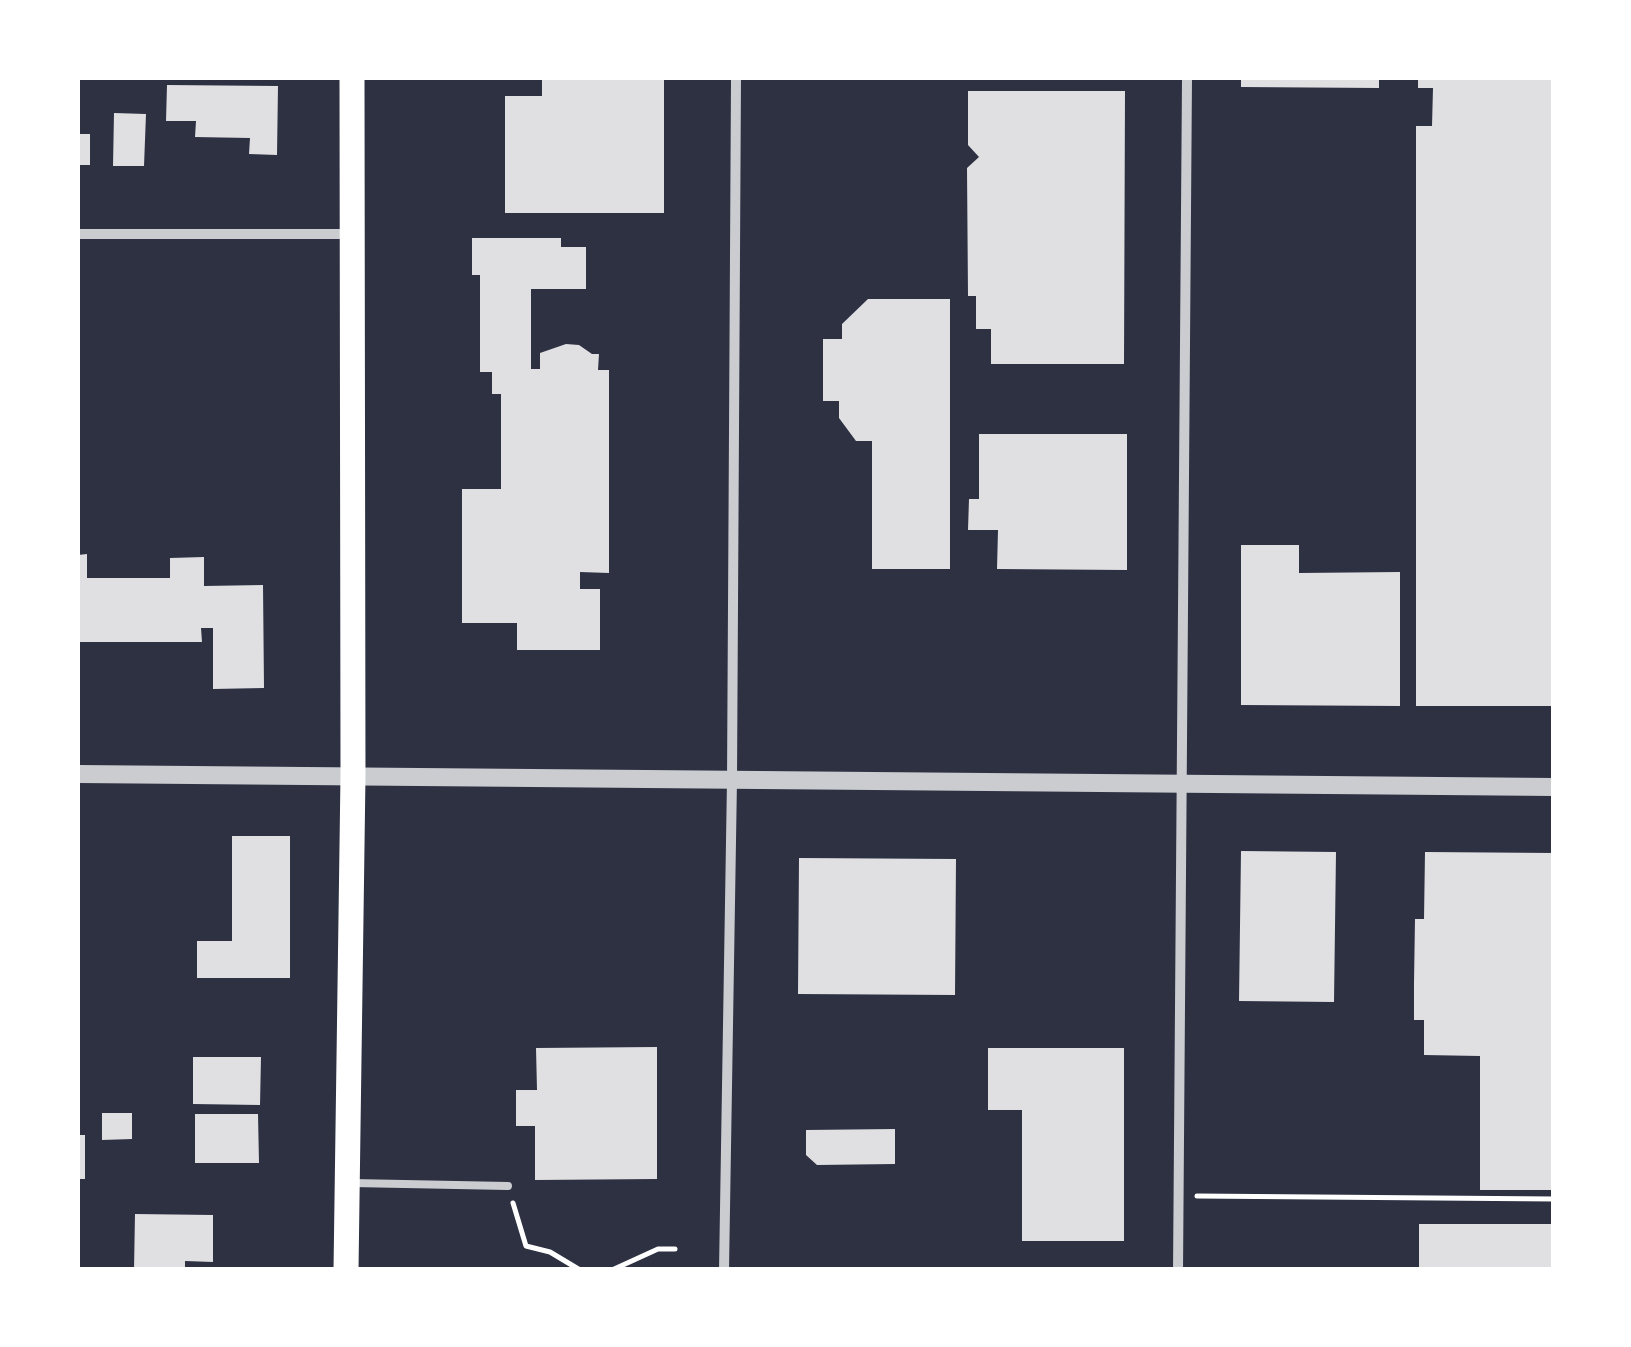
<!DOCTYPE html>
<style>
body{margin:0}
#map{position:relative;width:1631px;height:1347px;overflow:hidden;background:#2d3142;font-family:"Fira Sans",sans-serif}
canvas{display:block}
.frame{position:absolute;inset:0;border:80px solid #fff;pointer-events:none}
</style>
<div id="map">
<canvas width="1631" height="1347"></canvas>
<div class="frame"></div>
</div>
<script>
const ctx = document.querySelector('canvas').getContext('2d');
ctx.lineJoin = 'round';
function fill(path, color) { ctx.fillStyle = color; ctx.fill(path, 'evenodd'); }
const poly = rows => new Path2D(rows.map(r => 'M' + r).join(''));
function stroke(path, color, width, dash) { ctx.strokeStyle = color; ctx.lineWidth = width; ctx.lineCap = dash ? 'butt' : 'round'; ctx.setLineDash(dash || []); ctx.stroke(path); }
const building = poly([
 [542,78,664,78,664,213,505,213,505,96,542,96],
 [1241,78,1379,78,1379,88,1241,87],
 [1418,78,1554,78,1554,706,1416,706,1416,126,1432,126,1433,88,1418,88],
 [167,85,278,86,277,155,249,154,250,138,195,137,196,121,166,121],
 [968,91,1125,91,1124,364,991,364,991,329,976,329,976,296,968,296,967,168,979,157,968,145],
 [114,113,146,114,144,166,113,166],
 [78,134,90,134,90,165,78,165],
 [472,238,561,238,561,247,586,247,586,289,531,289,531,369,540,369,540,353,566,344,579,345,592,354,599,354,598,370,609,370,609,573,580,572,580,589,600,589,600,650,517,650,517,623,462,623,462,489,501,489,501,394,492,394,492,372,480,372,480,275,472,275],
 [868,299,950,299,950,569,872,569,872,441,856,441,839,418,839,401,823,401,823,339,842,339,842,324],
 [979,434,1127,434,1127,570,997,569,998,530,968,530,969,499,979,499],
 [1241,545,1299,545,1299,573,1400,572,1400,706,1241,705],
 [87,554,87,578,170,578,170,558,204,557,204,586,263,585,264,688,213,689,213,628,201,628,202,642,78,642,78,555],
 [232,836,290,836,290,978,197,978,197,941,232,941],
 [1241,851,1336,852,1334,1002,1239,1001],
 [1425,852,1554,853,1554,1190,1480,1190,1480,1056,1424,1055,1424,1020,1414,1020,1414,983,1415,919,1424,919],
 [799,858,956,859,955,995,798,994],
 [657,1047,657,1179,535,1180,535,1126,516,1126,516,1090,537,1090,536,1048],
 [988,1048,1124,1048,1124,1241,1022,1241,1022,1110,988,1110],
 [193,1057,261,1057,260,1105,193,1104],
 [102,1113,132,1113,132,1139,102,1140],
 [195,1114,258,1114,259,1163,195,1163],
 [895,1129,895,1164,817,1165,806,1155,806,1130],
 [78,1135,85,1135,85,1179,78,1179],
 [135,1214,213,1215,213,1262,185,1261,185,1270,134,1270],
 [1419,1224,1554,1224,1554,1270,1419,1270]
]);
const path = poly([
 [1197,1196,1554,1199],
 [513,1203,526,1246,550,1252,580,1270],
 [612,1270,658,1249,675,1249]
]);
const service = poly([
 [352,1183,508,1186]
]);
const minor = poly([
 [78,234,351,234],
 [724,1270,732,780,736,78],
 [1178,1270,1187,78]
]);
const tertiary = poly([
 [78,774,1554,787]
]);
const primary = poly([
 [346,1270,353,775,352,78]
]);
fill(building, '#e0e0e3');
stroke(path, '#fff', 5);
stroke(service, '#caccd0', 8);
stroke(minor, '#caccd0', 10);
stroke(tertiary, '#caccd0', 18);
stroke(primary, '#fff', 25);
</script>
